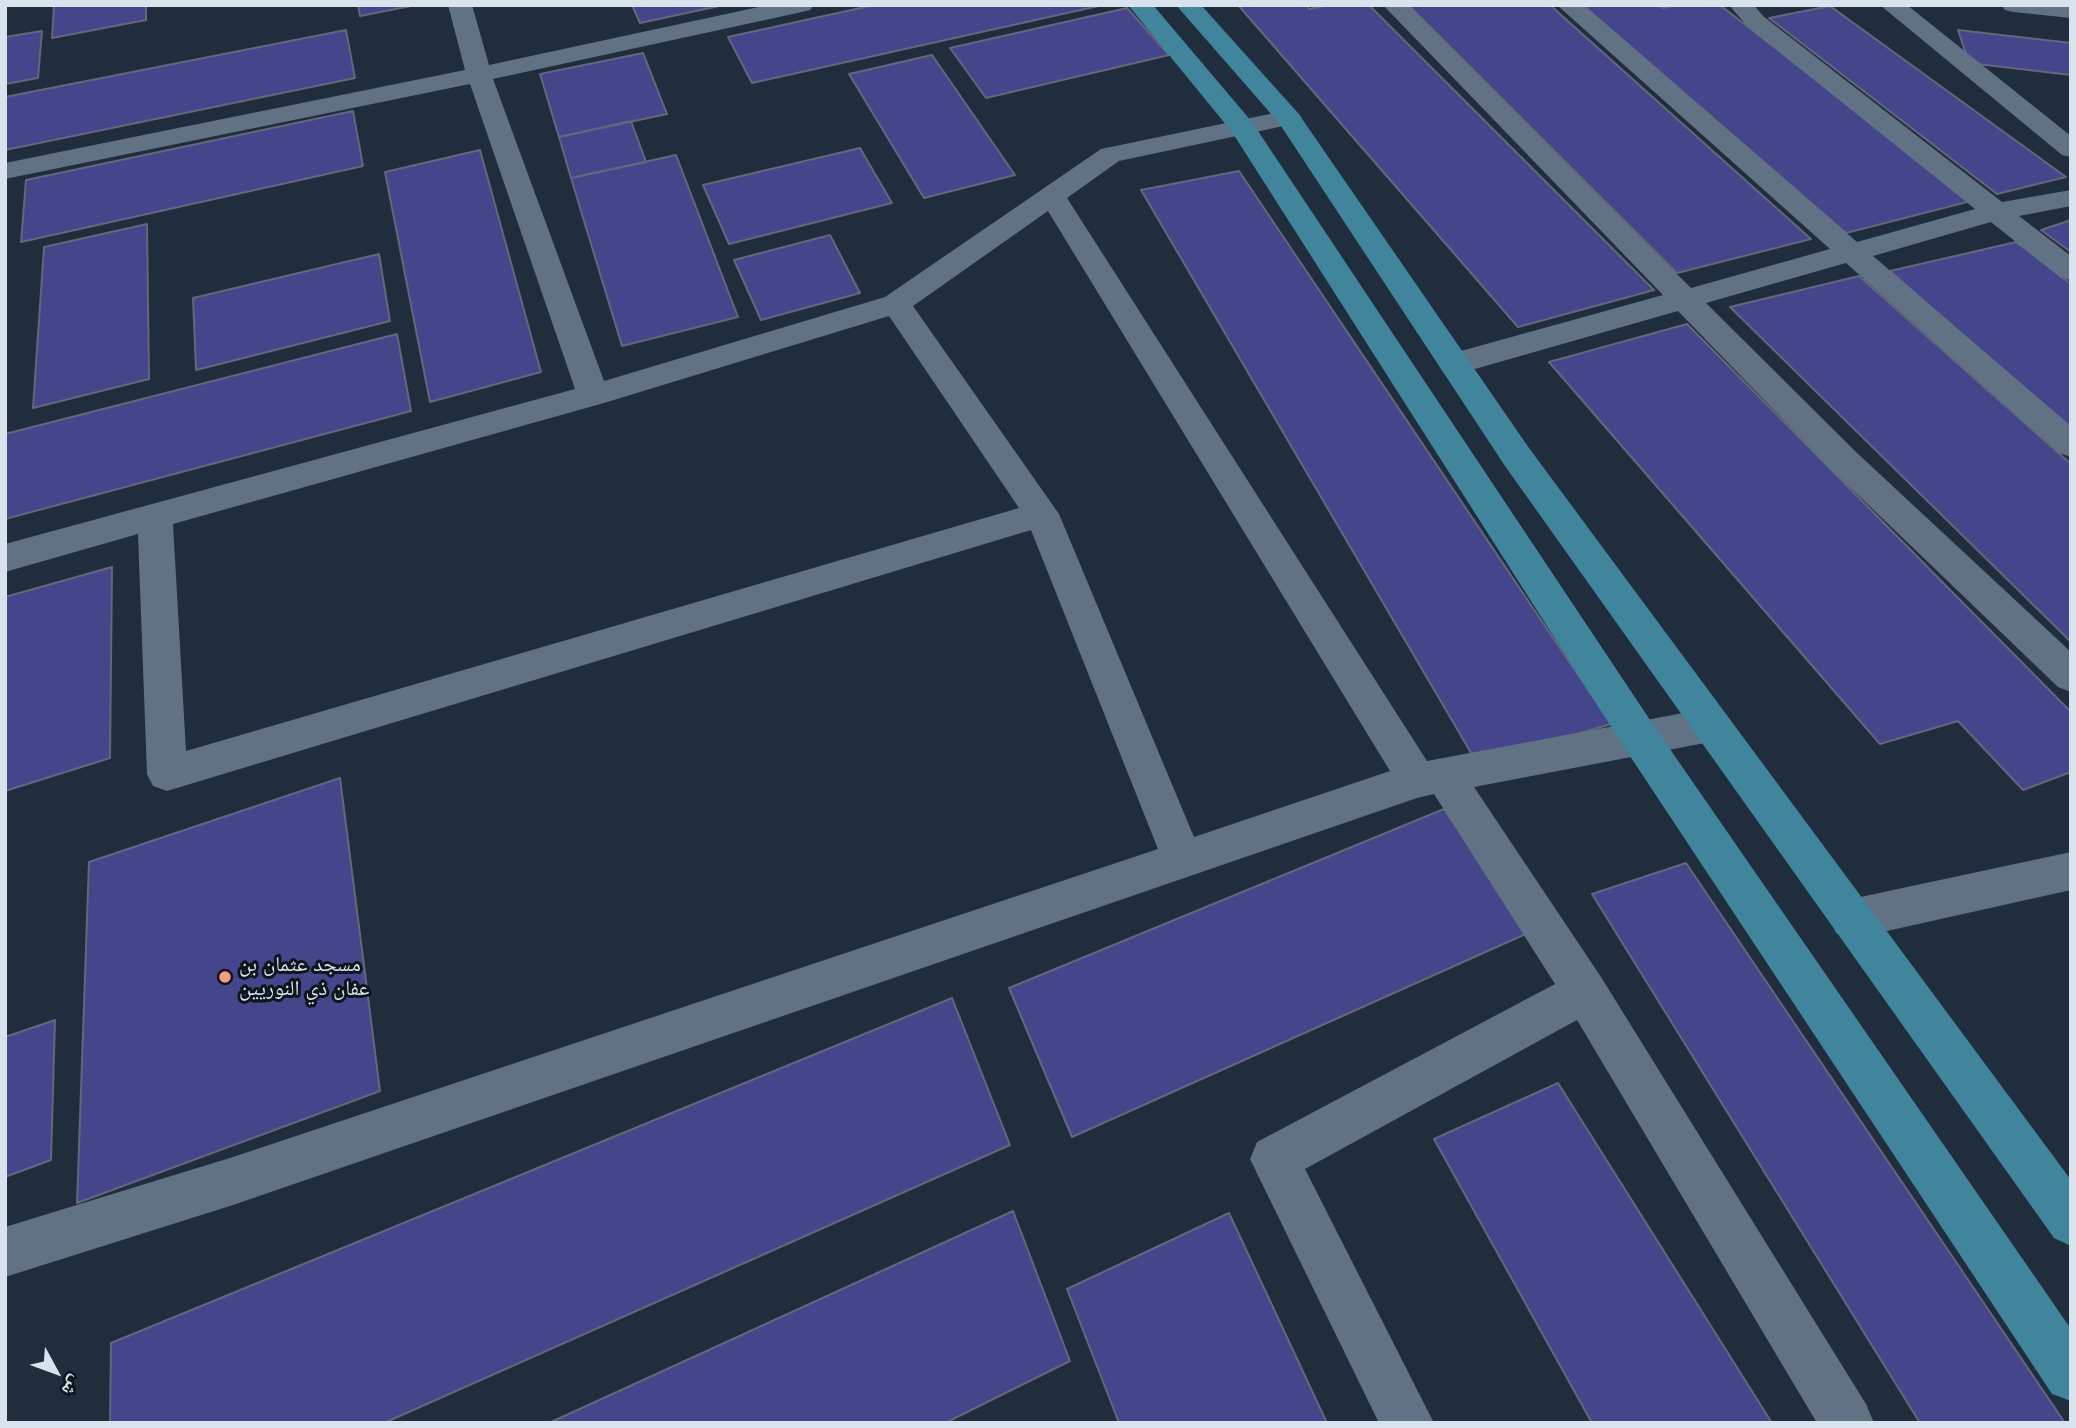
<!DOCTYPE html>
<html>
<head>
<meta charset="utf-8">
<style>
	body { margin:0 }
	#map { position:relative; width:2076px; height:1428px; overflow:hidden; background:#1f2d3d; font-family:Inter,"Noto Naskh Arabic",sans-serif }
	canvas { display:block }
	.frame { position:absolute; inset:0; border:7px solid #d9e3ed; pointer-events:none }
	.north { position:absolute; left:21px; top:1337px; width:70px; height:70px; -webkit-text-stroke:5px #0e151c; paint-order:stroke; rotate:131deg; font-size:19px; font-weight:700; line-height:28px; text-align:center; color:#d9e3ed }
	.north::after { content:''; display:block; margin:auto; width:24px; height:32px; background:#d9e3ed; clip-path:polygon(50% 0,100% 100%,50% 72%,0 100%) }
</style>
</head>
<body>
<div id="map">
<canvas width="2076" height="1428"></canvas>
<div class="frame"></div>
<div class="north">ش</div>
</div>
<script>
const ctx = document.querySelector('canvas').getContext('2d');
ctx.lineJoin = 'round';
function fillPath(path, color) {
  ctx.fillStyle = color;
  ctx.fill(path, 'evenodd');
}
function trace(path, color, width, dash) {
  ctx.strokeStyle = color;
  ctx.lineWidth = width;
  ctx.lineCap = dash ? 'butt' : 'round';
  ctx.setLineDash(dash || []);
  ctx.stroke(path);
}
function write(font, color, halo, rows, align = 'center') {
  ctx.font = font + ' Inter,"Noto Naskh Arabic",sans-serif';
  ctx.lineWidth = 6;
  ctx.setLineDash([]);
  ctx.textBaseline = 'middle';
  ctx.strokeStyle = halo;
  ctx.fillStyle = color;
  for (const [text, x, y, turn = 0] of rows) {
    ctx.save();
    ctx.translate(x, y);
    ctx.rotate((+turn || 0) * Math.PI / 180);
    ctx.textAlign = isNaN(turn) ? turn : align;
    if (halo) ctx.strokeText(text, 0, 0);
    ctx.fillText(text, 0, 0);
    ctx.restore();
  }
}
const building = new Path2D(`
	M54,5H146V20L52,38Z
	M358,5H416L360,16Z
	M632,5H724L640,23Z
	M874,5H1103L752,83L728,37Z
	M1238,5H1306L1309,9L1329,5H1369L1654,290L1518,327Z
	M1408,5H1550L1811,239L1677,273Z
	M1583,5H1659L1663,8L1677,5H1720L1971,201L1846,233Z
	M1830,6L2066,177L1997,194L1769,18Z
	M1127,8L1169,55L986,98L950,48Z
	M346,30L355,78L5,150V97Z
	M1958,30L2071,43V75L1969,63Z
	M42,31L38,78L5,84V37Z
	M643,53L667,114L559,137L540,74Z
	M932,55L1015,175L924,198L849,74Z
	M353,111L363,166L21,242L26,180Z
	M631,121L646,162L571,178L559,137Z
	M860,148L892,203L729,244L703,185Z
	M480,150L541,372L430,402L385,172Z
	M676,155L738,317L622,346L571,178Z
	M1239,171L1611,724L1477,763L1141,190Z
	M2071,220V252L2041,230Z
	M147,224L149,379L33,408L44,247Z
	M830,235L860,293L761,320L734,260Z
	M2016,242L2071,284V430L1890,271Z
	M379,254L390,321L196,370L193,298Z
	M1859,276L2071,464V642L1730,307Z
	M1687,324L2071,712V772L2023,790L1958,721L1880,744L1549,362Z
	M397,334L411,411L5,519V434Z
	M112,567L110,758L5,791V597Z
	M340,778L380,1091L77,1203L89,862Z
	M1444,809L1528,933L1072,1137L1009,988Z
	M1686,863L2065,1423H1920L1592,894Z
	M952,998L1010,1145L384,1423H110L111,1343Z
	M55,1020L51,1160L5,1177V1037Z
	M1558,1083L1772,1423H1592L1434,1139Z
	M1013,1211L1070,1361L945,1423H549Z
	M1229,1213L1327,1423H1119L1067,1289Z`);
const minor = new Path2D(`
	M448,5H472L489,65L768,5H814L810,10L802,12L493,79L604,381L885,297L1101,149L1289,110L1298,113L1302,118L1298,123L1119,161L1067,198L1427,761L1710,708L1724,713L1729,725L1724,737L1710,742L1474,787L1601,977L1866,1404L1874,1423H1817L1577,1020L1305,1169L1434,1423H1379L1250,1159L1257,1142L1555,984L1434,794L1417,798L233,1205L5,1277V1227L233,1157L1158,849L1031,530L167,791L153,786L147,774L138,534L5,572V544L575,389L470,84L5,179V163L465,70ZM1048,211L1390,771L1194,837L1059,514L913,306ZM889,316L1019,508L186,751L173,524L604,403Z
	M1383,5H1409L1691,288L1830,249L1557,5H1583L1857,242L1975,209L1747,26L1729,5H1754L1763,16L2002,202L2071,190V206L2019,216L2071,256V280L2061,278L1991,222L1873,256L2071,426V457L2059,453L1846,263L1706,303L1855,451L2071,652V692L2058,687L1831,469L1678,311L1454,375L1443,372L1438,364L1443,356L1663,295Z
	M1880,5H1907L2071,136V157L2062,155Z
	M2001,5H2071V18L2013,12L2005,10Z
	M2071,852V890L1851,939L1836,933L1830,919L1836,905L1851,899Z`);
const major = new Path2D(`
	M1128,5H1153L1252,122L1654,726L2071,1329V1401L2052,1394L1626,750L1232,132Z
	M1176,5H1201L1298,113L1529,448L2071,1180V1246L2054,1238L1505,466L1279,123Z`);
const markers = [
	[225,977,7,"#f2a07f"]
];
const poiNames = [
	["مسجد عثمان بن",239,965],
	["عفان ذي النوريين",239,989]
];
fillPath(building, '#45458b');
trace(building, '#64667c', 2);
fillPath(minor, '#617284');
fillPath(major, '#41859d');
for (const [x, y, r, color] of markers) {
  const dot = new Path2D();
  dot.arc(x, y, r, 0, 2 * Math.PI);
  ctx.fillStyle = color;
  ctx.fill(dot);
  trace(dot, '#0e151c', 2.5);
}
write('21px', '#d9e3ed', '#0e151c', poiNames, 'left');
</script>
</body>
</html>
